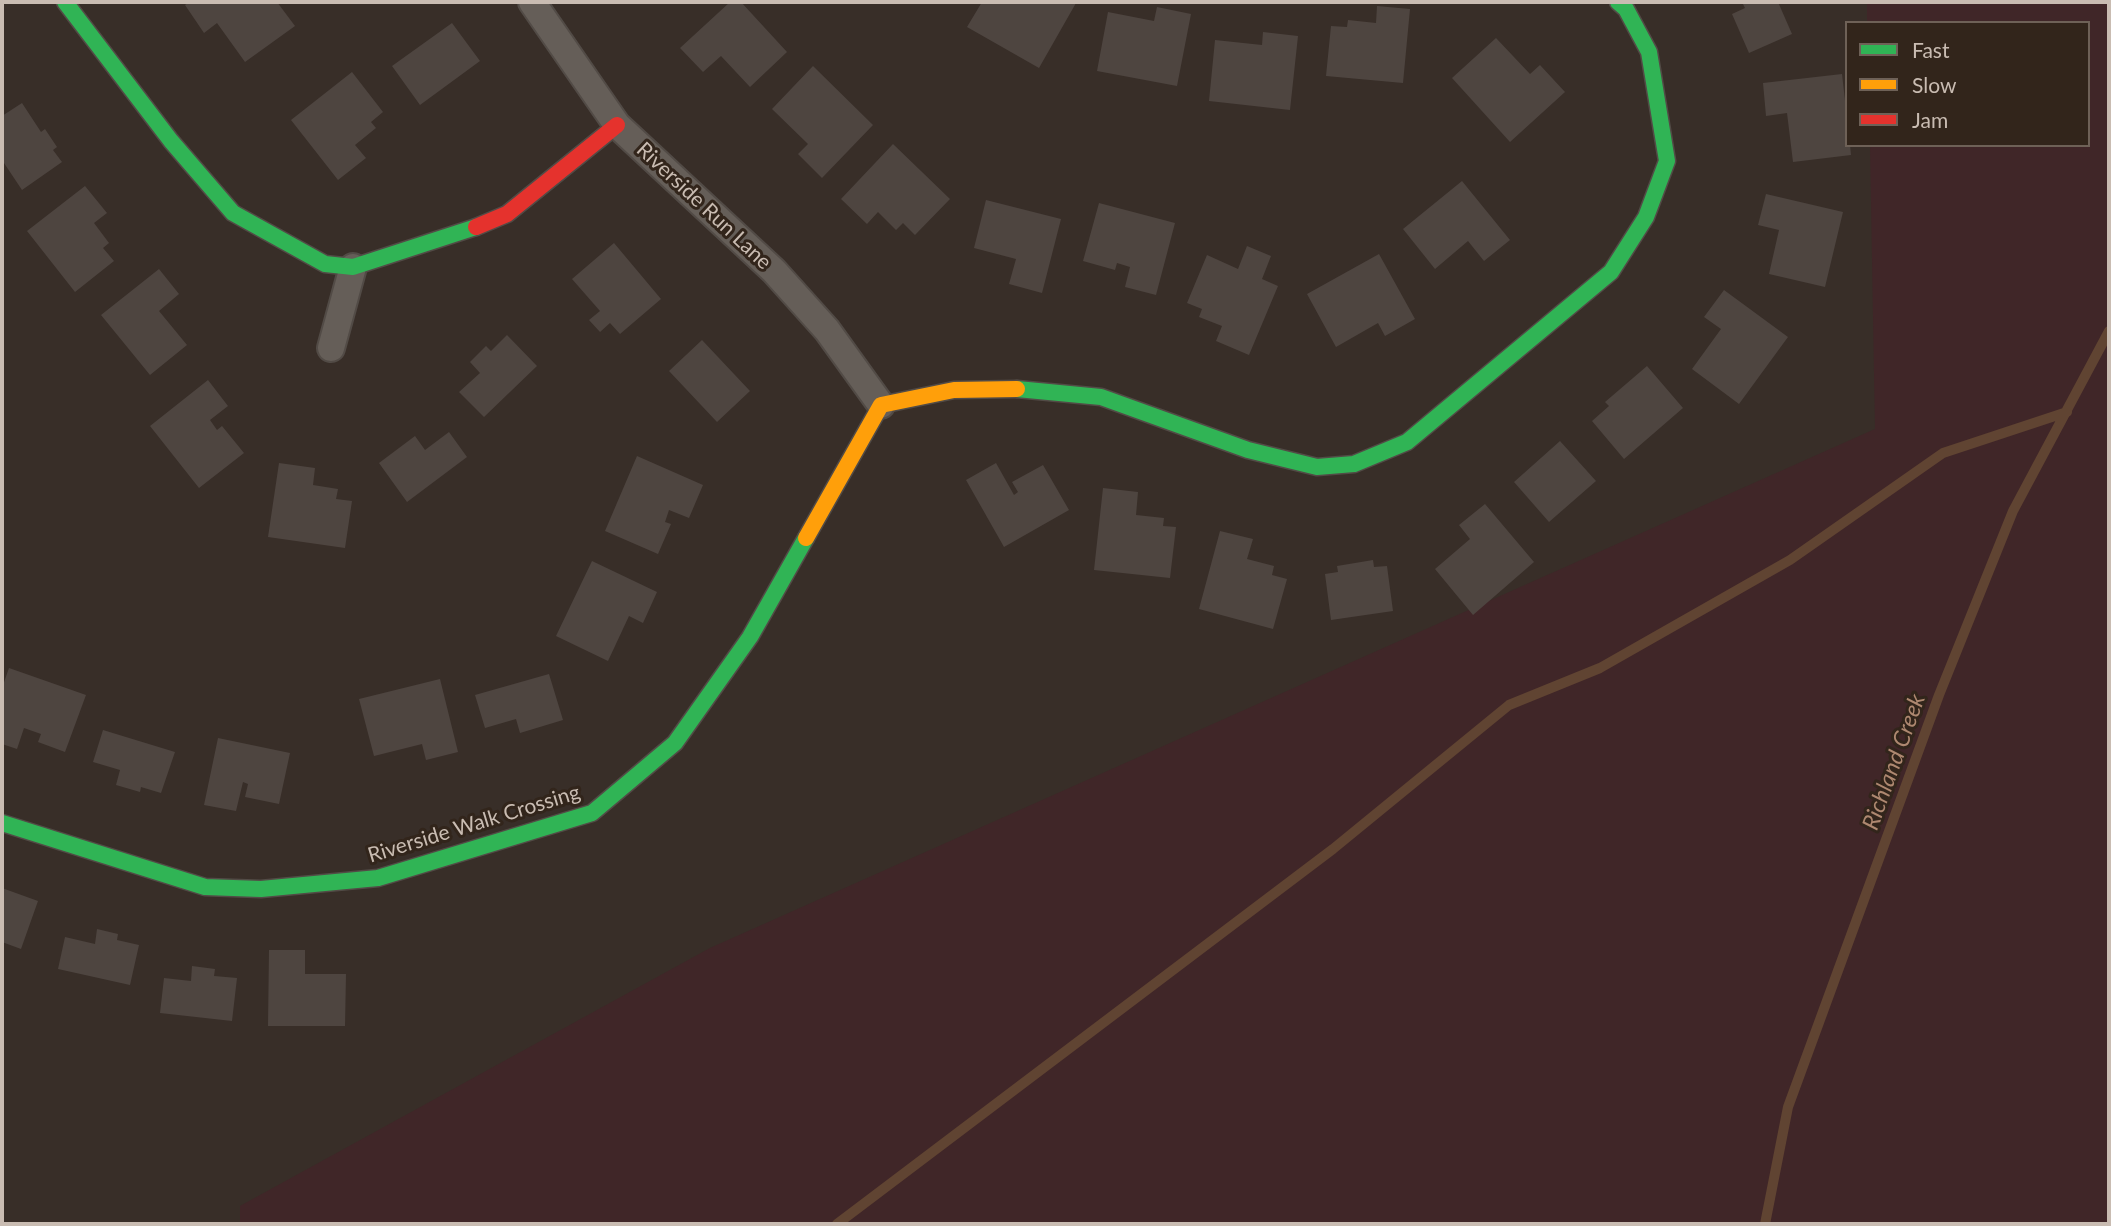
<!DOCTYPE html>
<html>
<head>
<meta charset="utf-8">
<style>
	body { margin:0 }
	#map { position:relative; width:2111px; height:1226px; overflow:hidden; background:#382e28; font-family:Lato,sans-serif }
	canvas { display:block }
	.frame { position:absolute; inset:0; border:4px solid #c9bcb2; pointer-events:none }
	.legend { position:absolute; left:1845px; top:21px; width:245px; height:126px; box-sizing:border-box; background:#32251b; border:2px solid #6e6157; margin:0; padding:9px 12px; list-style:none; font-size:21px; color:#c9bcb2 }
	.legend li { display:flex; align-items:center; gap:14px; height:35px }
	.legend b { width:35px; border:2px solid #6e6157 }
</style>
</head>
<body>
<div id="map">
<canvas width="2111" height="1226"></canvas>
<div class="frame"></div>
<ul class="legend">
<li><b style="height:9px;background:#30b455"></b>Fast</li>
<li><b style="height:9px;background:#ff9f0a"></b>Slow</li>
<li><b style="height:9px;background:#e5322d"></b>Jam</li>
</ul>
</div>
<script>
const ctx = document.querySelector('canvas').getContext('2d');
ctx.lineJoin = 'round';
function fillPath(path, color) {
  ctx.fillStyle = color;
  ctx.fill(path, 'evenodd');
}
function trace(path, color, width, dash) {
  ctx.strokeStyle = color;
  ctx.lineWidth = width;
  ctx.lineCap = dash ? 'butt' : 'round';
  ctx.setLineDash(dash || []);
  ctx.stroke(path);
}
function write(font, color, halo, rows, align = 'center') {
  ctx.font = font + ' Lato,sans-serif';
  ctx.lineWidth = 6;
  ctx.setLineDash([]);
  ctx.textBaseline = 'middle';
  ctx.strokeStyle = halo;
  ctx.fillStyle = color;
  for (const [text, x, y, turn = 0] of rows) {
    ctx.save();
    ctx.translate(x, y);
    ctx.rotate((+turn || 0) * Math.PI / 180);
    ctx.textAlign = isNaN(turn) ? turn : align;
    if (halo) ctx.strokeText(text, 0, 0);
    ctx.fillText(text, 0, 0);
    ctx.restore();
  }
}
const green = new Path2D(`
	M1867,2H2109V1224H240V1206L710,948L1875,429L1870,145H2088V23H1867Z`);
const stream = new Path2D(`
	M837,1224L1333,849L1509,705L1600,668L1790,560L1943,453L2067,412
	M1765,1224L1788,1107L1939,695L2013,511L2109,331`);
const building = new Path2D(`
	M189,2H277L295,26L245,62L217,23L204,33L185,5Z
	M730,2H741L787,52L750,87L721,56L703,72L680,48Z
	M982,2H1074L1076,3L1039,68L967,27Z
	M1742,2H1778L1792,34L1749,53L1732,14L1745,8Z
	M1377,6L1410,9L1403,83L1326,76L1331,26L1347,27L1348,20L1376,23Z
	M1157,7L1191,14L1177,86L1097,71L1108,12L1154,21Z
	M452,23L480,61L420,105L392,66Z
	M1263,32L1298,36L1290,110L1209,101L1215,40L1262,45Z
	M1496,38L1530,74L1540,65L1565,92L1510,142L1452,78Z
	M813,66L873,125L822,178L798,154L808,144L772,109Z
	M352,72L383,112L371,122L376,128L355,145L366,158L338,180L291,120Z
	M1842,74L1847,118V145H1850L1851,155L1793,162L1787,113L1766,116L1763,83Z
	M22,103L41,132L45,129L57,147L53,150L62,162L22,190L2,160V116Z
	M893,144L950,199L915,235L903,223L896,230L878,212L867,224L841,199Z
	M1462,181L1510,240L1484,261L1468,241L1435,269L1403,229Z
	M85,186L107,213L94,223L109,243L103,248L114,261L75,292L27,231Z
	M1766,194L1843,212L1825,287L1769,274L1779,230L1758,225Z
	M986,200L1061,219L1042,293L1009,284L1016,259L974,248Z
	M1099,203L1175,223L1156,295L1125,287L1130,267L1117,263L1115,270L1083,261Z
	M614,243L661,299L620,334L610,323L600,332L589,320L600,311L572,279Z
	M1247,246L1271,256L1262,279L1278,286L1249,355L1216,341L1222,326L1199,317L1202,309L1187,303L1207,255L1238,269Z
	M1379,254L1415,319L1385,336L1378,323L1336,347L1307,294Z
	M159,269L179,294L159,311L187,345L150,375L101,315Z
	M1724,290L1788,337L1739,404L1692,369L1721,329L1704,317Z
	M507,335L537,366L484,417L459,392L480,373L470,362L486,346L491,351Z
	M702,340L750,391L717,422L669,371Z
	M1647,366L1683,408L1624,459L1592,421L1609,406L1605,402Z
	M208,380L228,406L210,420L217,430L222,426L244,453L199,488L150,426Z
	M449,432L467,457L407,502L379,463L415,436L425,450Z
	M1560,441L1596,481L1549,522L1514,482Z
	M637,456L703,485L689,518L669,510L665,522L671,524L658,554L605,531Z
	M279,463L315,468L313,485L338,489L336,499L352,501L345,548L268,537Z
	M996,463L1014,495L1018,492L1012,482L1043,465L1069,510L1004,547L966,480Z
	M1103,488L1138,492L1136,515L1164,518L1163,526L1176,527L1170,578L1094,570Z
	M1485,504L1534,562L1473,615L1435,569L1470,539L1459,525Z
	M1220,531L1253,539L1247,559L1274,566L1272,575L1287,579L1273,629L1199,609Z
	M1373,560L1374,567L1387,566L1393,611L1331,620L1325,574L1338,572L1337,566Z
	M592,561L657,592L643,623L629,616L608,661L556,636Z
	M9,668L86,695L65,752L38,742L41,734L24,728L17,749L2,744V688Z
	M549,674L563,720L520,733L516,719L485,728L475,695Z
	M440,679L458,752L426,760L422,744L374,756L359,699Z
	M103,730L175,752L161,793L141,787L140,792L116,785L120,770L93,762Z
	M218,738L290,753L279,804L245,797L248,784L243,782L236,811L204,805Z
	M2,888L38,901L21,949L2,942Z
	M97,929L118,934L117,940L139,945L130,985L58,969L65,937L95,944Z
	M269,950H305V974H346L345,1026H268Z
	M192,966L215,969L214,976L237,978L232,1021L160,1013L164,978L191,981Z`);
const street = new Path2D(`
	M532,2L617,125L774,271L827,330L881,405
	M331,348L353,267`);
const fast = new Path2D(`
	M65,2L171,141L233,213L325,264L353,267L476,227
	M1017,389L1101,397L1248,450L1317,467L1354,464L1407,442L1611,272L1646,217L1667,161L1649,52L1626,9L1618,2
	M2,823L205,887L261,889L378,878L592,813L675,743L750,637L806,538`);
const slow = new Path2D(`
	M806,538L881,405L954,390L1017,389`);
const jam = new Path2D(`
	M476,227L507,214L617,125`);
const streetNames = [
	["Riverside Run Lane",704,206,43],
	["Riverside Walk Crossing",474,824,-17]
];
const waterNames = [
	["Richland Creek",1894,762,-70]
];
fillPath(green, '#402628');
trace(stream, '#604432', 10);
fillPath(building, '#4e4540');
trace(street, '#524b46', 30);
trace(fast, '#524b46', 19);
trace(slow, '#524b46', 19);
trace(jam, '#524b46', 19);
trace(street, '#655e58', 26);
trace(fast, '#30b455', 16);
trace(slow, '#ff9f0a', 16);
trace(jam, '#e5322d', 16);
write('21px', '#c9bcb2', '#32251b', streetNames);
write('italic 23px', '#ae8870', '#32251b', waterNames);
</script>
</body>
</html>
